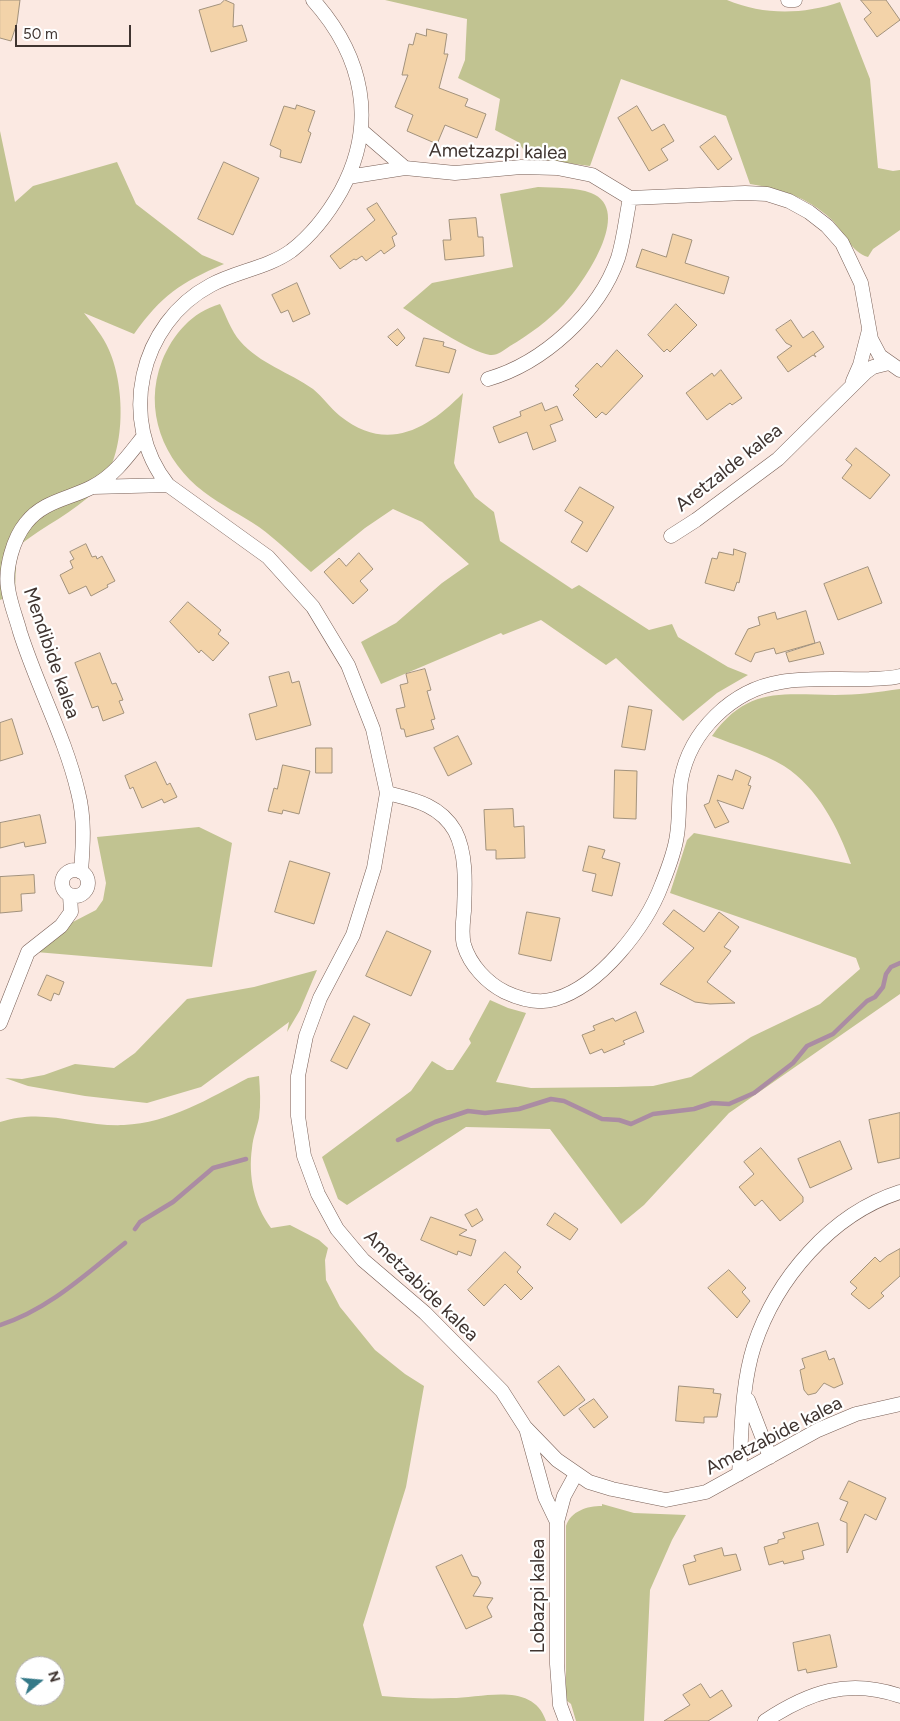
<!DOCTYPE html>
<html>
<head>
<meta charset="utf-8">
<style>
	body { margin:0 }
	#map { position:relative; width:900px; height:1721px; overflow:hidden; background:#fbe9e2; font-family:Figtree,sans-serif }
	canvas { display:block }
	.north { position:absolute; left:15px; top:1656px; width:50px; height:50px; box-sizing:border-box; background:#fff; border:1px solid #b2aeac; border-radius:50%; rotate:73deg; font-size:14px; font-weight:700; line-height:20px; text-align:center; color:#3f3430 }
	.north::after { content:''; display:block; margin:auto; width:18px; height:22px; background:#347988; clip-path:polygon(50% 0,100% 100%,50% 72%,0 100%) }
	.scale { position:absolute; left:15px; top:25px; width:116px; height:22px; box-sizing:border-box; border:2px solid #3f3430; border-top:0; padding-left:6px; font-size:15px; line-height:18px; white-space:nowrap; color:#3f3430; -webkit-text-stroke:4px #fff; paint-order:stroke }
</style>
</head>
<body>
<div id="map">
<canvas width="900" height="1721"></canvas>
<div class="north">N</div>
<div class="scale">50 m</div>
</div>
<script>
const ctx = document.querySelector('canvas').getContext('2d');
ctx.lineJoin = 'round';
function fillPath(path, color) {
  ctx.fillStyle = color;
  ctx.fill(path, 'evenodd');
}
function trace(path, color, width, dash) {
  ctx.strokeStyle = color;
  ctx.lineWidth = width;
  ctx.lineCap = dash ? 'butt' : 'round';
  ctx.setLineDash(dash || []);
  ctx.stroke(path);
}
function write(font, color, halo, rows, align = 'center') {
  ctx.font = font + ' Figtree,sans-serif';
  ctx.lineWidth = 4.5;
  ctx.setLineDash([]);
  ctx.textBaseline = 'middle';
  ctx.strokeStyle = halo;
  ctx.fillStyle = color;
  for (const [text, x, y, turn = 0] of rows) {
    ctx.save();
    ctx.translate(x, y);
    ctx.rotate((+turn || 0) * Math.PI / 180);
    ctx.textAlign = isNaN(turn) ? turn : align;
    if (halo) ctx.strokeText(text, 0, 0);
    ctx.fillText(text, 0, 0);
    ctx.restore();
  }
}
const green = new Path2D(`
	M385,0H727C763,15 802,15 840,2L870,79L878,168L893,171L900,170V230L873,249L868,257C851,252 843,231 831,219C807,197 781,189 750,184L726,116L621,79L590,166L543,160L526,153L518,142L495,130L500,99L458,78L465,60L467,19Z
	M0,131L15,202L33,186L117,162L136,204L202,255L224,264C180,283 162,295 134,334L84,313C93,324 103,336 109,350C126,388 127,460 95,491C74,512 44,526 21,544L16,563L15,593L0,600Z
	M538,187C555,188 576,187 591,193C635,210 582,285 564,304C549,320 529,335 510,346C504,350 497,356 490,355C470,352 421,319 403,308L432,283L513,267L500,194Z
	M220,304C226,315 231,331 240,341C260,364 289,372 313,389C323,397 330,408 340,416C386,453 427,430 463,393L454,463L456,468L475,497L494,512L500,541L572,589L579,585L649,630L672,624L678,637L728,667L748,675L717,693L683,721L616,658L606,665L541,620L503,635L501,633L381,684L361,642L396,623L442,583L469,564L422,522L393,509L365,528L311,572C294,557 277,540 259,527C241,515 221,505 204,492C163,461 143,410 162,361C173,334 192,312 220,304Z
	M900,689V994L729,1113L644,1205L621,1224L550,1129L466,1127L347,1205L338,1199L322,1157L411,1091L432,1061L447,1070H453L471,1043L469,1039L490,1000L508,1008L526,1013L496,1082L531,1088L617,1087L653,1086L691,1077L751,1037L820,1004L860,969L856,958L670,893L687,840L694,833L851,864C838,827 818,788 784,766C762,753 735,745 712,736C748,686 782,695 835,695C857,695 879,692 900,689Z
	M199,827L232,843L212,967L36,952L69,924L96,910L103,900L106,883L97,837Z
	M317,970L300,1010L287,1032L289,1022L201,1087L147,1103L85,1096L28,1086L5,1078L22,1079L44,1075L75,1064L114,1068L135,1053L187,999L254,987Z
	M259,1076C260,1090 261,1104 259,1118C257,1128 253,1137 252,1148C248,1176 254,1205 271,1228L290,1225L319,1240L328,1248L325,1260L326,1280L340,1307L375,1350L405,1374L424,1386L406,1487L363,1625L382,1696C404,1698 428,1699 451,1698C482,1698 533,1681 546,1721H0V1122C45,1107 81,1127 124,1125C169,1123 210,1098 248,1078ZM25,1666H55V1696H25Z
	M602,1504L634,1513L686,1515L672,1540L650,1590L644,1721H576L571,1704L566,1700V1526C571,1511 587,1506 602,1506Z`);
const stream = new Path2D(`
	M398,1140L435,1122L468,1111L485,1113L519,1109L551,1099L564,1101L602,1119L619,1120L631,1124L653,1114L694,1109L712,1103L729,1104L754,1093L793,1063L807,1046L833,1034L867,1001L875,997L883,987L886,974L891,967L900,963
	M135,1229L140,1222L173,1202L213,1168L246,1159
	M0,1325C48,1310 86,1274 125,1243`);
const building = new Path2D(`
	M0,0H20L17,23L11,41L0,38Z
	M225,0L234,4L233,27L242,25L247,41L211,52L199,10L220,4Z
	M861,0H886L900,20L877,37L864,19L871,13Z
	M427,29L447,34L444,54H448L439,88L468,99L465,106L486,114L477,138L445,125L437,144L407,131L413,115L395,107L408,75H402L409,44L413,45L416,33L426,36Z
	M297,105L315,111L308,131L311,133L301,163L280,157L281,150L270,145L284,106L295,109Z
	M637,106L652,131L664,124L674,141L661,149L668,160L649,171L618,118Z
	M715,136L732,159L718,170L700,147Z
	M224,162L259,178L233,235L198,219Z
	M377,203L397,234L392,237L395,246L384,254L381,250L366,261L362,256L356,260L354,259L340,269L330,256L375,220L367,209Z
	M476,218L478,237H483L484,256L445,260L443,240H451L449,220Z
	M673,234L692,240L685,263L729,277L724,294L636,267L642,249L666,257Z
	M297,283L310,314L293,322L288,310L281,313L272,295Z
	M676,304L697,325L670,352L667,349L664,352L648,335Z
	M791,320L803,338L813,331L824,347L814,354L816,357L813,355L788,372L777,357L792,346L786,343L776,330Z
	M398,329L405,338L397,346L388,337Z
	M424,338L444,342L443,346L456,350L449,373L416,366Z
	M617,350L643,376L606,415L602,412L596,418L573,395L579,389L575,386L597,363L601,367Z
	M721,370L742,398L732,405L730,403L707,420L686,393L712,373L714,376Z
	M542,403L545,411L557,406L563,420L550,425L556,441L533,450L527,432L499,443L493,427L521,416L520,412Z
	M856,448L890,475L870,499L842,478L852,465L846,460Z
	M580,487L614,507L587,552L571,542L583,522L565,511Z
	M86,544L92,557L96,556L97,559L102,556L115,581L107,585L108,587L91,596L86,586L69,594L60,575L73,568L70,561L74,559L70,552Z
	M734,549L746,553L739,583L737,582L734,591L705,583L712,558L717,559L719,552L733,555Z
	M359,553L373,569L360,581L368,590L353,604L324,572L339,558L346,566Z
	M868,567L882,603L838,620L824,584Z
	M188,602L221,630L218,634L229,643L213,661L201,650L199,653L170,622Z
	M806,611L815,643L776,654L774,648L755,653L751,662L735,654L748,629L760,625L758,617L775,612L777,619Z
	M820,642L824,654L789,662L786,653Z
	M100,653L112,684L116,683L123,700L119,701L124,713L103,721L98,706L92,708L75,663Z
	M425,669L431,690L427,691L435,719L431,720L434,729L406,737L404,729H401L396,709L405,707L400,685L408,683L406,674Z
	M289,672L292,683L299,681L311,725L256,740L249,714L277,706L269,677Z
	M629,706L652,710L645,750L622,747Z
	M12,719L23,754L0,761V723Z
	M458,736L472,764L448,776L434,748Z
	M316,748H332V773H316Z
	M156,762L167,785L170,783L177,797L164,803L162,799L142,808L133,787L130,789L125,776Z
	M283,765L310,771L299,814L283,810L282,814L268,811L274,788L277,789Z
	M615,770L637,771L636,819L614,818Z
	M736,770L751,777L748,785L751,786L743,809L717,800L729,822L715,828L704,805L709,803L718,775L732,780Z
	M513,809L514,827L524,826L525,858L496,859V850H486L484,810Z
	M40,815L46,843L25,847L24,842L0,848V823Z
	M589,846L605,850L602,858L620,863L612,896L592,891L596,874L583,871Z
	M290,861L330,873L314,924L275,912Z
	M34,875L35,893L21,894L22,911L0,913V877Z
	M674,910L704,932L719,912L739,927L724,947L731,951L707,982L735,1003L710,1004L695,1002L660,984L694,948L663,924Z
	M527,912L560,918L551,961L519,954Z
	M387,931L431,951L411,996L366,976Z
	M47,975L64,982L59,995L54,993L51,1001L38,995Z
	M636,1012L644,1032L623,1041L625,1044L604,1053L602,1049L590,1054L582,1035L595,1030L593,1026L613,1018L615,1021Z
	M354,1016L370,1024L347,1069L331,1061Z
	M900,1113V1158L878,1163L869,1120Z
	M840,1141L852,1169L810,1188L798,1159Z
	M761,1148L803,1197V1202L780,1221L762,1200L755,1206L739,1187L754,1174L744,1162Z
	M477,1209L483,1220L472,1227L465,1215Z
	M555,1213L578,1229L570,1240L547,1225Z
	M431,1217L467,1230L459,1235L476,1240L471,1256L458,1251L457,1255L421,1240Z
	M900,1249V1276L881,1293L884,1296L869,1309L851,1294L857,1288L850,1282L875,1257L880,1262L887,1256Z
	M505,1252L521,1267L517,1272L533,1288L521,1300L505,1284L484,1306L468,1290Z
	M729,1270L746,1288L742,1292L750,1301L737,1318L708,1288Z
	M826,1351L829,1360L834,1358L843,1384L834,1388L824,1383L816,1393L808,1395L804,1390L800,1370L805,1368L802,1359Z
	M559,1366L585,1400L564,1416L538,1382Z
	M679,1386L714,1389L713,1393L721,1394L717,1417H704V1423L676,1421Z
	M594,1399L608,1417L594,1428L579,1409Z
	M849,1481L886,1498L876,1520L865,1514L847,1553V1523L840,1520L848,1502L840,1499Z
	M818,1523L824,1545L802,1551L804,1559L784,1564L783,1561L769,1565L764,1547L778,1543V1540L785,1538L783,1533Z
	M722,1548L724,1556L736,1554L741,1570L689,1585L683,1565L696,1561L694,1556Z
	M462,1555L472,1576L478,1577L481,1583L473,1596L493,1598L487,1607L492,1617L466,1629L436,1567Z
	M830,1635L837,1667L807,1673L806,1669L798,1671L793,1643Z
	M701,1684L710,1698L722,1690L732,1706L708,1721H664L690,1705L683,1695Z`);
const street = new Path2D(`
	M313,0C363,56 378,123 341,191C328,214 313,234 291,251C267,268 237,271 211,285C139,323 117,421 168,485L268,557L313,607L348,665L373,729L387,793L374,868L353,935L320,998L306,1036L298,1076V1116L304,1156L318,1194L337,1229L363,1260L425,1313L502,1391L525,1427L557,1460L589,1482L612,1489L666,1500L706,1492L818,1430L856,1414L900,1404
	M788,0H795
	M362,131L405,168
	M348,177L405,168L455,173L521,167L557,168L592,175L630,198L745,193L767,194L789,201L809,212L827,226L842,243L861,283L871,339L880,356L900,370
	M488,379C543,363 599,313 618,258C624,239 626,217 630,198
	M853,381L860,365L869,330
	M93,487L168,485
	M671,536L696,520L778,459L866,372L873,367L889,363
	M387,793C415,800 440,805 455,831C467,854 465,886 464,911C463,922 461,934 464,945C470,965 487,983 505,992C520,999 539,1004 555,999C600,986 646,927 662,884C668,869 675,851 677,835C680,817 678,798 681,780C690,731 732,690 781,682C809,677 842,680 870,679C880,678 891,679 900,676
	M62 883a13 13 0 1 1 26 0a13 13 0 1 1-26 0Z
	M81,872C83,845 85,819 78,792C65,737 37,686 20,632C16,617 10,603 8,588C5,568 13,539 26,523C43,501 69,499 92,487C114,476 128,456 143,437
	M0,1023L28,952L61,926L71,912L70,895
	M748,1400L770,1457
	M526,1428L545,1497L557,1522
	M739,1474C742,1432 741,1387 754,1346C776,1279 831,1214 900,1192
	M566,1721L560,1705L557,1664V1522L564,1496L576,1474
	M765,1721C809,1692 848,1678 900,1696`);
const streetNames = [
	["Ametzazpi kalea",498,152,1],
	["Aretzalde kalea",729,468,-38],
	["Mendibide kalea",51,653,71],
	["Ametzabide kalea",421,1286,44],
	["Ametzabide kalea",774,1436,-27],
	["Lobazpi kalea",538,1596,-90]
];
fillPath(green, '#c1c391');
trace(stream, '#ab8ca3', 4.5);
fillPath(building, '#f3d3a9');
trace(building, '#a2927c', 1);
trace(street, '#785f56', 15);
trace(street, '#fff', 14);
write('19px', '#3f3430', '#fff', streetNames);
</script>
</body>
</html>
